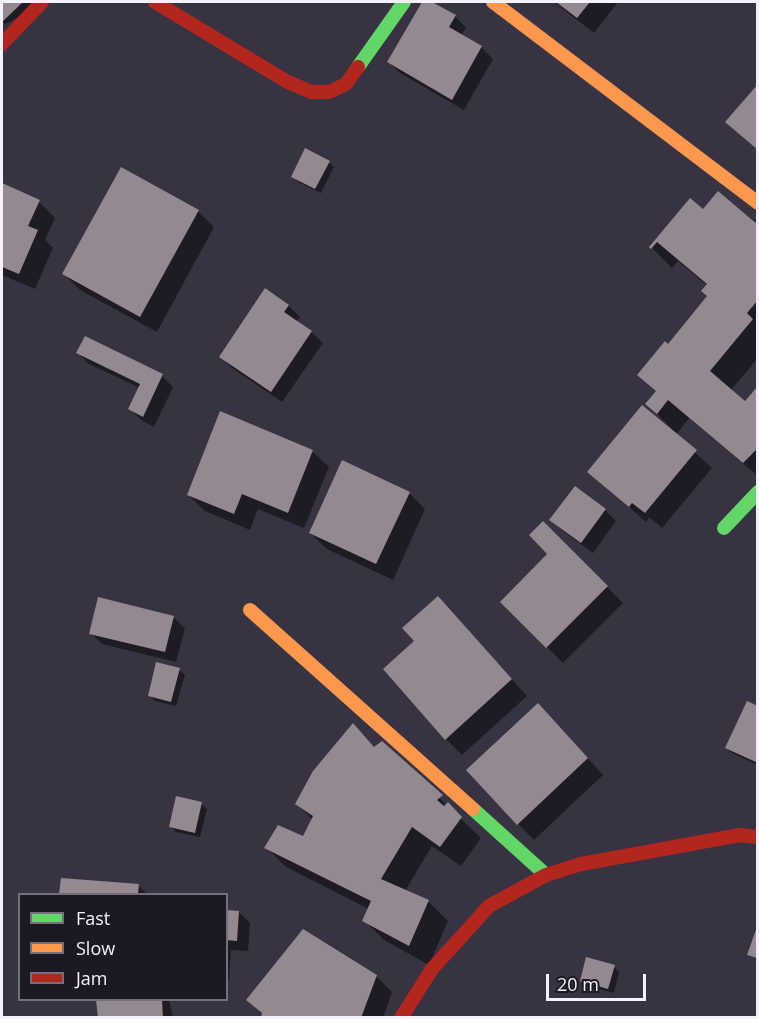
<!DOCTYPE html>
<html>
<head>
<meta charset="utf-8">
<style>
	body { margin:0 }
	#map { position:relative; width:759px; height:1019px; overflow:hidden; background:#383342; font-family:"Open Sans",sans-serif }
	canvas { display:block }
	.frame { position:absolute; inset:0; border:3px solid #f6f2fd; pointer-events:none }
	.legend { position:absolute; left:18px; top:893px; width:210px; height:108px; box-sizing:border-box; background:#1c1824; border:2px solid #736f7b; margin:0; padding:8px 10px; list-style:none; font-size:18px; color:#f6f2fd }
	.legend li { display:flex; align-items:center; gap:12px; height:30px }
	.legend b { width:30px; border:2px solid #736f7b }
	.scale { position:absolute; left:546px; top:974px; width:100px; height:27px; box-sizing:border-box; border:3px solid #f6f2fd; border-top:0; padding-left:8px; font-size:18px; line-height:21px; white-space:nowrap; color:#f6f2fd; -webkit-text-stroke:4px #1c1824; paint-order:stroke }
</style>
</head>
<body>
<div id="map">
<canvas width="759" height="1019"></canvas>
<div class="frame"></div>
<ul class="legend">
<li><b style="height:8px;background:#63d668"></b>Fast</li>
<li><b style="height:8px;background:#ff974d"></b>Slow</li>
<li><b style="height:8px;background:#b3261e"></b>Jam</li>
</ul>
<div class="scale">20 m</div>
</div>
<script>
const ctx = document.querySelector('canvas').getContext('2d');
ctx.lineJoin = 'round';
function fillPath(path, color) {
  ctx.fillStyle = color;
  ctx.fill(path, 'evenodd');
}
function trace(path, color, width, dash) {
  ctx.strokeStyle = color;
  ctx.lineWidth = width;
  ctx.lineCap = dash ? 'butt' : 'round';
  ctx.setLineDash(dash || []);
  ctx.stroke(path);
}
const shadow = new Path2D(`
	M2,2H52L5,24L2,20Z
	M424,2H429L455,16L466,28L461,36L481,47L493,59L464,110L400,73L389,62Z
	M554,2H618L594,33Z
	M329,162L334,167L321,193L298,182L293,176Z
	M2,185L39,202L55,218L45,240L53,248L35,289L2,275Z
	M690,200L703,211L758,227V358L731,390L746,403L758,388V476L689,418L676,435L712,468L662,528L649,517L646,522L589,471L672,429L647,404L657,392L639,375L668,346L709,297L708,286L678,261L672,268L651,247Z
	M198,211L214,227L157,332L80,290L64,274Z
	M266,291L289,306L300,317L296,322L311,332L323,343L282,402L232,368L221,357Z
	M78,353L162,376L173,387L154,427L141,420L130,409L140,388L89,364Z
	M312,451L329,467L304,528L258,509L250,530L205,511L188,495Z
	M575,488L605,510L616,521L593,553L563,531L551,520Z
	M409,493L425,509L393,580L327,549L310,533Z
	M543,523L623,603L563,663L502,602L549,554Z
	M438,598L527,696L462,755L446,739L416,641Z
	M173,617L185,628L176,662L102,644L91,633Z
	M179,670L185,675L176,706L155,701L149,695Z
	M758,707V765L732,753L726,748Z
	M554,721L603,775L534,840L518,824Z
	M354,726L375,748L382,743L481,838L461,866L432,846L405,891L428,901L448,921L429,965L384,940L364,920L369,909L286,867L266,847L304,838L313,820L297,804Z
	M201,804L207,809L200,837L176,832L170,826Z
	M62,880L138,885L147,894H61Z
	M226,911L239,912L250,923L248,951L231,950L229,981H226Z
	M614,967L619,972L614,993L587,986L581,980Z
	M376,976L392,992L383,1018H263V1015L248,1000Z
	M98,1000H169L173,1018H100Z`);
const building = new Path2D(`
	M2,2H23L2,22Z
	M422,2H432L456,15L449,27L482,46L452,100L387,62Z
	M556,2H590L577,18Z
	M758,84V150L725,122Z
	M305,148L330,161L315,189L291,177Z
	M121,167L199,210L140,317L62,274Z
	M2,183L40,200L28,226L38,230L19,274L2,267Z
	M718,191L758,225V300L747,313L753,319L710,371L745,401L758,386V448L743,463L668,400L657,414L645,404L656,391L637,375L665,341L668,344L707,296L701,291L707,284L657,242L651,249L649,247L690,198L703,209Z
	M265,288L289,305L284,312L312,331L271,392L219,357Z
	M85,336L163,374L143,417L128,409L140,384L76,353Z
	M642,405L697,450L645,513L632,503L629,507L587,472Z
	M220,411L313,450L288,513L242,494L234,514L187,495Z
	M342,460L410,492L376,564L309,533Z
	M575,486L606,509L581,543L549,520Z
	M543,521L608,586L546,648L500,602L547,554L529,535Z
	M438,596L512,679L445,740L383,669L414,641L402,628Z
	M98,597L174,616L165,652L89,634Z
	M156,662L180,668L171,702L148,696Z
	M747,701L758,706V763L725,748Z
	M538,703L588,758L517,825L466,770Z
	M353,723L374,747L382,741L443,795L437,800L444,806L448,802L462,817L440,847L412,827L381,879L429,900L409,946L362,921L371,901L264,848L278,825L303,836L313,816L295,804L313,771Z
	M176,796L202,802L195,833L169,827Z
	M61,878L139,884L138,894H59Z
	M226,910L239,911L237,941L226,940Z
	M757,927H758V958L747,955Z
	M303,929L377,975L361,1018H261L262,1013L246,1000Z
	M586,957L615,965L608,989L580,981Z
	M96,1000H162L163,1018H98Z`);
const fast = new Path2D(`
	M358,67L404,2
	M724,528L758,492
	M473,809L546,875`);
const slow = new Path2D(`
	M493,2L758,203
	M250,610L473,809`);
const jam = new Path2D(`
	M155,2L286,81L311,92H329L346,84L358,67
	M2,44L42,2
	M401,1018L432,969L489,906L546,875L581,864L740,835L758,837`);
fillPath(shadow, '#0007');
fillPath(building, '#948990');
trace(fast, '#63d668', 14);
trace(slow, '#ff974d', 14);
trace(jam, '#b3261e', 14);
</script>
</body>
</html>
